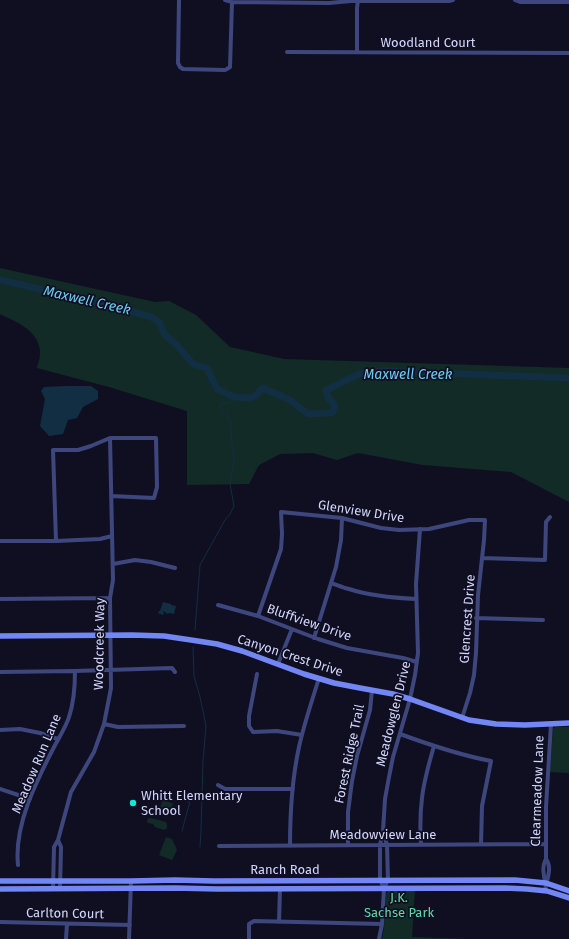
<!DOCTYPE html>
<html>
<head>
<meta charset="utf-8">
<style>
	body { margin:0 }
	canvas { display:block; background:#0f0f21 }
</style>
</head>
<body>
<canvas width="569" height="939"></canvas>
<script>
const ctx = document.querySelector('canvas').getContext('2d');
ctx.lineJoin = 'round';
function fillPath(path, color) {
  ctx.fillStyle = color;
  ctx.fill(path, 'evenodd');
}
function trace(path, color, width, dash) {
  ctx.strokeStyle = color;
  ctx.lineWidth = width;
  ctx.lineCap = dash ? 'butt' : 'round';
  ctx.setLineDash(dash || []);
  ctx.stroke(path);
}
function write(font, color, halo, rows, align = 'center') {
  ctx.font = font + ' "Fira Sans",sans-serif';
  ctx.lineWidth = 3.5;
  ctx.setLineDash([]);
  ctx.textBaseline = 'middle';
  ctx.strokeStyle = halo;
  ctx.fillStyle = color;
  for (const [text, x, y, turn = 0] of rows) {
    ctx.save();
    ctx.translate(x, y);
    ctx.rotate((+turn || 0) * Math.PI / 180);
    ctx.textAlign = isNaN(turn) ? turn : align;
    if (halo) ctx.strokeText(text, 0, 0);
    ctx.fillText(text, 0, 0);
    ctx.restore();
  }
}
const green = new Path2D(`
	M0,268L155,302L169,301L196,315L230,347L284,359L569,368V502L511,472L423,465L358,453L337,460L313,453L280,454L259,465L249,484L187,485V411L109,387L37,368C38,363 41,356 40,350C37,329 16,322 0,314Z
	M555,727H569V773L550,772L553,729Z
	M163,799L173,804L169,814L159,810Z
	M148,818H149C155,819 160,820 166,822L167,825V828L164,830L155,827L153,824L148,823L147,821Z
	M166,837L172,839L177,850L172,860L159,855Z
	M389,890H415L412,937L469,939H382L384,928L386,894Z`);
const water = new Path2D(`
	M67,386H91L98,391V399L83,407L77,418L68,420L63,434L49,436L40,426L45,399L41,391L44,387Z
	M163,602L171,604V605L176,606L174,614L169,613L168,614L163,611V612L164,613L163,615L158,613L159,611H160Z`);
const stream = new Path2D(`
	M195,630L200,565L225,520L230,514L234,506L230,484L234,460L232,444L230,420L222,411L220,407L222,403H230L234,397
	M193,647L194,676L200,697L206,726L203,761L201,830L200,847
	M200,799L202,794
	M182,831L189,805L190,803L188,802`);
const river = new Path2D(`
	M0,280L100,303L151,317L159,322L165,335L176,344L193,364L207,368L217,389L234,397L249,398L255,396L263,388L290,400L308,414L332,413L335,406L327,396L326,390C338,386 352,375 365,373C371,371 378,372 384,371L569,378`);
const street = new Path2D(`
	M179,0L178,63L180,67L183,69L225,70L227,69L230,67L232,2
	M225,0L232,2L329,3L351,1H449L453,0
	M515,0L520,2H569
	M287,52L569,53
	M357,52V8L358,0
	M0,541H56L100,539L112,536
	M56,541L53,450H78L91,446L110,438H156L157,487L154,498L111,496
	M482,558L545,560L546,522L550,517
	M113,564L135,560L151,562L175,568
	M331,583C337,585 343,588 349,589C371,596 394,598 416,599
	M0,599L110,598
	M218,605L258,616L318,639L347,648L403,658L417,662
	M258,616L281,549L282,534L281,512L342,518L381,528L399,530L429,529L469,520H485L484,540L478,595L476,653L474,675L470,693L462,718
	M476,618L543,620
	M314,638L336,567L341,540L342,518
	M278,664L292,629
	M0,672L75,671L172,668L175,672
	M257,674L249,716V726L253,732L277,731L302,735
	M104,724L118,727L184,726
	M0,730L20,729L40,733L58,739
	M400,734C430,745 459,755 491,761L482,806L481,844
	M218,785L225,789H293
	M0,789L30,799
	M383,831L385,799L389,777L393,757L410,699L415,675L418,653L416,584L420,529
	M58,840L61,847L60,888
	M348,845V812L352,781L357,756L370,710L372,690
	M421,845C420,829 420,814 422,798C424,780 429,763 434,746
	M219,846L546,844
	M290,846C290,813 292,779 299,747C304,724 312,701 319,678
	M18,865C14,826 35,784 53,749C58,739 66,727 69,717C74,702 75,687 75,671
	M546,883C543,876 542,865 546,859
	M53,888L54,847L58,840L71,792L94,752L104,724L111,688L110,598L113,580L110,438
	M545,891C546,881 553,868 546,859V807L551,724
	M0,922L130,925
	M279,922L280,889
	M66,939L67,924
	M129,939L131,881
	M249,939V924L254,921L382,924
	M379,939L382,924L384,888L388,880L387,845L383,831L380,845V880L384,888`);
const secondary = new Path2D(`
	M0,636L132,635L164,636L191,640L217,644L242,651L304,674L334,683L360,688L393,694L410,699L469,720L496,724L525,725L569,723
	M0,881H131L175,880L214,881L515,880L546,883L569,891
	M0,889L175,888L217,889L505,888L527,889L547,891L569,898`);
const markers = [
	[133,803,4,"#12e8d8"]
];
const streetNames = [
	["Woodland Court",428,43],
	["Glenview Drive",361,512,9],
	["Glencrest Drive",468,619,-86],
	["Bluffview Drive",309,623,19],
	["Woodcreek Way",100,644,-89],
	["Canyon Crest Drive",290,656,18],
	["Meadowglen Drive",394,714,-76],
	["Forest Ridge Trail",350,754,-78],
	["Meadow Run Lane",37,764,-67],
	["Clearmeadow Lane",538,791,-88],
	["Meadowview Lane",383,835],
	["Ranch Road",285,870],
	["Carlton Court",65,914,1]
];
const poiNames = [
	["Whitt Elementary",141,796],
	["School",141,811]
];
const parkNames = [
	["J.K.",399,898],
	["Sachse Park",399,913]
];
const waterNames = [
	["Maxwell Creek",87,301,13],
	["Maxwell Creek",408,375]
];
fillPath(green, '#132b26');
fillPath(water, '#112e43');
trace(stream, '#112e43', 1);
trace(river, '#112e43', 7);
trace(street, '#3e477d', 4);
trace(secondary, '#7286f4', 5.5);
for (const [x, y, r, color] of markers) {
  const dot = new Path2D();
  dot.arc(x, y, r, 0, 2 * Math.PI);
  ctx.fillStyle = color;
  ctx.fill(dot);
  trace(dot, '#0f0f21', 1.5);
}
write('13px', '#d3d6fc', '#0f0f21', streetNames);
write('13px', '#d3d6fc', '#0f0f21', poiNames, 'left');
write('13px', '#65d6a6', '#0f0f21', parkNames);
write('italic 14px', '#6accf3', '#0f0f21', waterNames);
</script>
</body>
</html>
